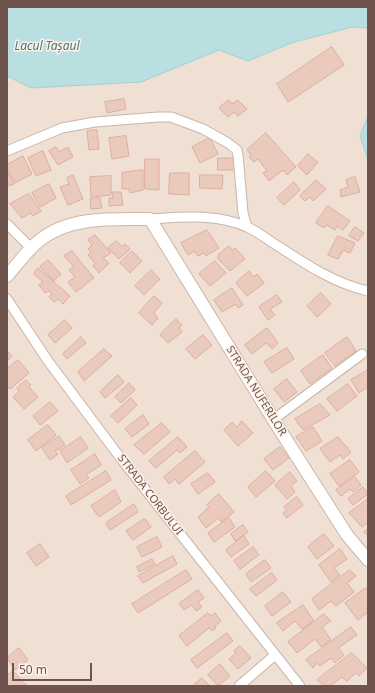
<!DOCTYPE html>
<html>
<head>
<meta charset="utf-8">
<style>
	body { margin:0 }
	#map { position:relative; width:375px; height:693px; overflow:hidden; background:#f9eee3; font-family:"Noto Sans",sans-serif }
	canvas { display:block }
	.frame { position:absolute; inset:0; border:8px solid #6e544c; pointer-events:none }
	.scale { position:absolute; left:12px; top:663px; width:80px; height:18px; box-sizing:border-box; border:2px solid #6e544c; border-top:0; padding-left:5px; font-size:12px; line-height:14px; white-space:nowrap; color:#6e544c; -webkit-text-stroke:3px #fdf2e9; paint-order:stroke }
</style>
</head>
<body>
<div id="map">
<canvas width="375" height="693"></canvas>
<div class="frame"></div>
<div class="scale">50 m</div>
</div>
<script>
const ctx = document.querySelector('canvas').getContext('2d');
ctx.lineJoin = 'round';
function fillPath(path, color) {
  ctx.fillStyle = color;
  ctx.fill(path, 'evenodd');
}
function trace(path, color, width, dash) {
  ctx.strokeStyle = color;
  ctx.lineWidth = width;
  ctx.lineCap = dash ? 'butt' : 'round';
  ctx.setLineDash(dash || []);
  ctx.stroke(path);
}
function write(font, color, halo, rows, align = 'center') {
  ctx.font = font + ' "Noto Sans",sans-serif';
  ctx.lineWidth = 3;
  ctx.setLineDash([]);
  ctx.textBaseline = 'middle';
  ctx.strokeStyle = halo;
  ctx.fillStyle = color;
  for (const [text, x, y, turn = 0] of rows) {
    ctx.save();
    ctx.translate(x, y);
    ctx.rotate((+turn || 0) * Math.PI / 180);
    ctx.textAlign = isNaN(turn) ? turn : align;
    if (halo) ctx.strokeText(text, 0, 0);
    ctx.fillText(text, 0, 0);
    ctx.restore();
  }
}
const residential = new Path2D(`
	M352,27L368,28V117L360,137L368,160V686H7V76L31,88L141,82L219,50L248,61L291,43Z`);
const water = new Path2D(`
	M7,7H368V28L352,27L291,43L248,61L219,50L141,82L31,88L7,76Z
	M368,117V160L360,136Z`);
const building = new Path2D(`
	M332,47L344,65L288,102L277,84Z
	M124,99L126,109L107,113L105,102Z
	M229,100L232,104L238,100L247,109L238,116L234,112L228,117L219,108Z
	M97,130L99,149L89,150L87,131Z
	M266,133L296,167L287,175L283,170L269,181L263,173L267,171L258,159L254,162L249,157L251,155L247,150Z
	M126,136L129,156L112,159L109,138Z
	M210,138L218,154L200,163L192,147Z
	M56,147L59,152L68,147L73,157L58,165L49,151Z
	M43,151L51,170L36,176L28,158Z
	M308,154L318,162L307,175L298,166Z
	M23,156L32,174L15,183L7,168V165Z
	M218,158H235V170H218Z
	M145,159H159V190L145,189Z
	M143,170V190L130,193L129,189H122V173Z
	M7,171L14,184L7,186Z
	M170,173H189V195L169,194Z
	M73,175L83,199L68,205L60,187L69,184L67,178Z
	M200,175H223L222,189L200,188Z
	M111,176V195L91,197L90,177Z
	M355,177L360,192L341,197L340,190L348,187L346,180Z
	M316,180L326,189L313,201L310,197L305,201L300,196Z
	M294,182L300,190L284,205L277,198Z
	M49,184L56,198L40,207L32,193Z
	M112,192H121L123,205L109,206V198H113Z
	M29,194L41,211L33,216L31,213L22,218L10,204Z
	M100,198L102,208L91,209L90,199Z
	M328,206L350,221L343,230L337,226L335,230L326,225L324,228L316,223Z
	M355,227L364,233L358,241L349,236Z
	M207,230L219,248L206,256L204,253L198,256L194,251L188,255L181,243Z
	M95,235L111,253L103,258L109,263L99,273L93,266L95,263L88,255L91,252L88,249L92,245L88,240Z
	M338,236L355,243L350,253L343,250L338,259L328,255Z
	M116,241L122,246L125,244L130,249L119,259L108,248Z
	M229,246L233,250L235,248L245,259L230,271L218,259V255Z
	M72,251L94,278L76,292L68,282L75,277L69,270L74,267L64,256Z
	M132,251L142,261L130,273L120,263Z
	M48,260L61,274L54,281L40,267Z
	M215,261L226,273L210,286L199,274Z
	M38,268L70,296L63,304L58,299L54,302L49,297L52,294L49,291L45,293L39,285L43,282L34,274Z
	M151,270L160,279L144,295L135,286Z
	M249,271L254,277L257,274L264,283L247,296L236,283Z
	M232,288L243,305L238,308L236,304L222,312L214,300Z
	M321,293L331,304L317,317L307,306Z
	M277,295L282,302L270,309L275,315L268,320L259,307Z
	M154,296L162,303L154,313L158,318L152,325L139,313Z
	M176,319L182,325L179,328L182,332L168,343L160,335Z
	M65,320L72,328L55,343L48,335Z
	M267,328L278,343L272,349L266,343L252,354L245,345Z
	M203,335L212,345L195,359L186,349Z
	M81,337L86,343L67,359L63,354Z
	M347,337L356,351L335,366L325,353Z
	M287,348L294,359L272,373L264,362Z
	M104,349L112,356L84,381L78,372Z
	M7,351L12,356L7,361Z
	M323,355L332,368L310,384L301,371Z
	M18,360L29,373L10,389L7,386V369Z
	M368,370V387L359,393L351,380Z
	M118,375L124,382L105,398L100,392Z
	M287,379L297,392L284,402L274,389Z
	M26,380L31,385L29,387L38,397L24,409L13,397L19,391L17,388Z
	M129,383L135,390L121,403L115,397Z
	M348,384L357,396L337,411L327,399Z
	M131,398L137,405L118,423L111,416Z
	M50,402L58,411L40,425L33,416Z
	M320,404L330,415L303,430L295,419Z
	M143,415L149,424L132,437L125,429Z
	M242,421L253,433L238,446L224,430L232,422L237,427Z
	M162,423L170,432L144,454L134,445Z
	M48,425L56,435L36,451L28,440Z
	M313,427L322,441L306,451L296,437Z
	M59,436L65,445L55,451L58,454L50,460L42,448Z
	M81,437L88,448L67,463L60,451Z
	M178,437L187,447L180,453L177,450L156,468L149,461Z
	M338,437L351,452L343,459L340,455L330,462L320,449Z
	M280,447L289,458L273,470L264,459Z
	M195,451L205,462L179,484L175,479L169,484L164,477Z
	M95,454L101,465L86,475L89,478L80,484L71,470Z
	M350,460L359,472L339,486L330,474Z
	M106,471L111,480L71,505L66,496Z
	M266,471L275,481L256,497L248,487Z
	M290,472L297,481L291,486L295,492L287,499L275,485Z
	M208,473L215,482L198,494L191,484Z
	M355,477L361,485L353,492L350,489L341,496L336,490Z
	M363,487L368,494L353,505L348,499Z
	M115,490L121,502L99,517L91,506Z
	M219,494L234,512L221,522L218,518L206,528L198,517L209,507L207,505Z
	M297,497L303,505L287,518L283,513L287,510L284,507Z
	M368,499V522L362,527L349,513Z
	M134,504L138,512L110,530L106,523Z
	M229,518L235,527L214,542L208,533Z
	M145,519L151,527L133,540L126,531Z
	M243,525L248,532L235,541L231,534Z
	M368,529V536L364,532Z
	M324,534L334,546L317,559L308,547Z
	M244,536L249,544L231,557L226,550Z
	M157,537L162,547L142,557L137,547Z
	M40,544L49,557L36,566L27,553Z
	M253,547L259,555L240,569L234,561Z
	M340,549L347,559L334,568L340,575L331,582L319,565Z
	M173,556L177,564L143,583L138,576Z
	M152,559L155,564L139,572L137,567Z
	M265,560L271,568L251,582L246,574Z
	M186,570L192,579L138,613L132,604Z
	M350,570L356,576L347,583L354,592L336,606L331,601L319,610L312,599Z
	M272,573L277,580L256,596L250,589Z
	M366,588L368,590V612L358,620L345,603Z
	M198,590L204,598L198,602L202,607L196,611L192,605L184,610L179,604Z
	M283,592L291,602L272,616L265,606Z
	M303,605L314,621L302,629L295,621L283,631L277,623Z
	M208,613L211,616L215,613L221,621L215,626L216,628L212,631L209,628L187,646L179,636Z
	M324,614L331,621L322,627L331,640L321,647L315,639L297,653L288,642Z
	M351,627L357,635L338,648L344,655L335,663L331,658L320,666L317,663L313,668L306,660Z
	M227,633L233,641L197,668L191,660Z
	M240,646L251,658L238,669L229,659L236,653L234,651Z
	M19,648L28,660L15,670L7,658Z
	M352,653L367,668L359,676L356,673L347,681L342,677L330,686H325L317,680Z
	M220,664L230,676L218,686L208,675Z
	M13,671L27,686H7V676Z
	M202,678L210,686H193Z`);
const street = new Path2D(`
	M7,151L62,128L95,122L158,117H171L203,129L228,143L237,150L238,155L243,213L247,227
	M150,219C182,217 216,213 247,227C257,231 268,240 278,246C305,264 336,284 368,291
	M7,224L31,248
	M7,299L48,361L122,460L300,686
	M274,419L362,354
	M239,686L275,655`);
const secondary = new Path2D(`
	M7,276C18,264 27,250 40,240C70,216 114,219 150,219L278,427L347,535L368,560`);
const streetNames = [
	["STRADA NUFERILOR",256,391,58],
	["STRADA CORBULUI",150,495,52]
];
const waterNames = [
	["Lacul Tașaul",47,47]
];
fillPath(residential, '#f0dfd3');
fillPath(water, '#badfe0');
trace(water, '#a2cfd1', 1);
fillPath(building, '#ebcabe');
trace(building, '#dcafa0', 1);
trace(street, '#c8b5ab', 11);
trace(secondary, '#cdb6ac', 14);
trace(street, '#fff', 9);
trace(secondary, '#fff', 12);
write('11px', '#6e544c', '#fdf2e9', streetNames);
write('italic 12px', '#467779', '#fdf2e9', waterNames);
</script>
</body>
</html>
